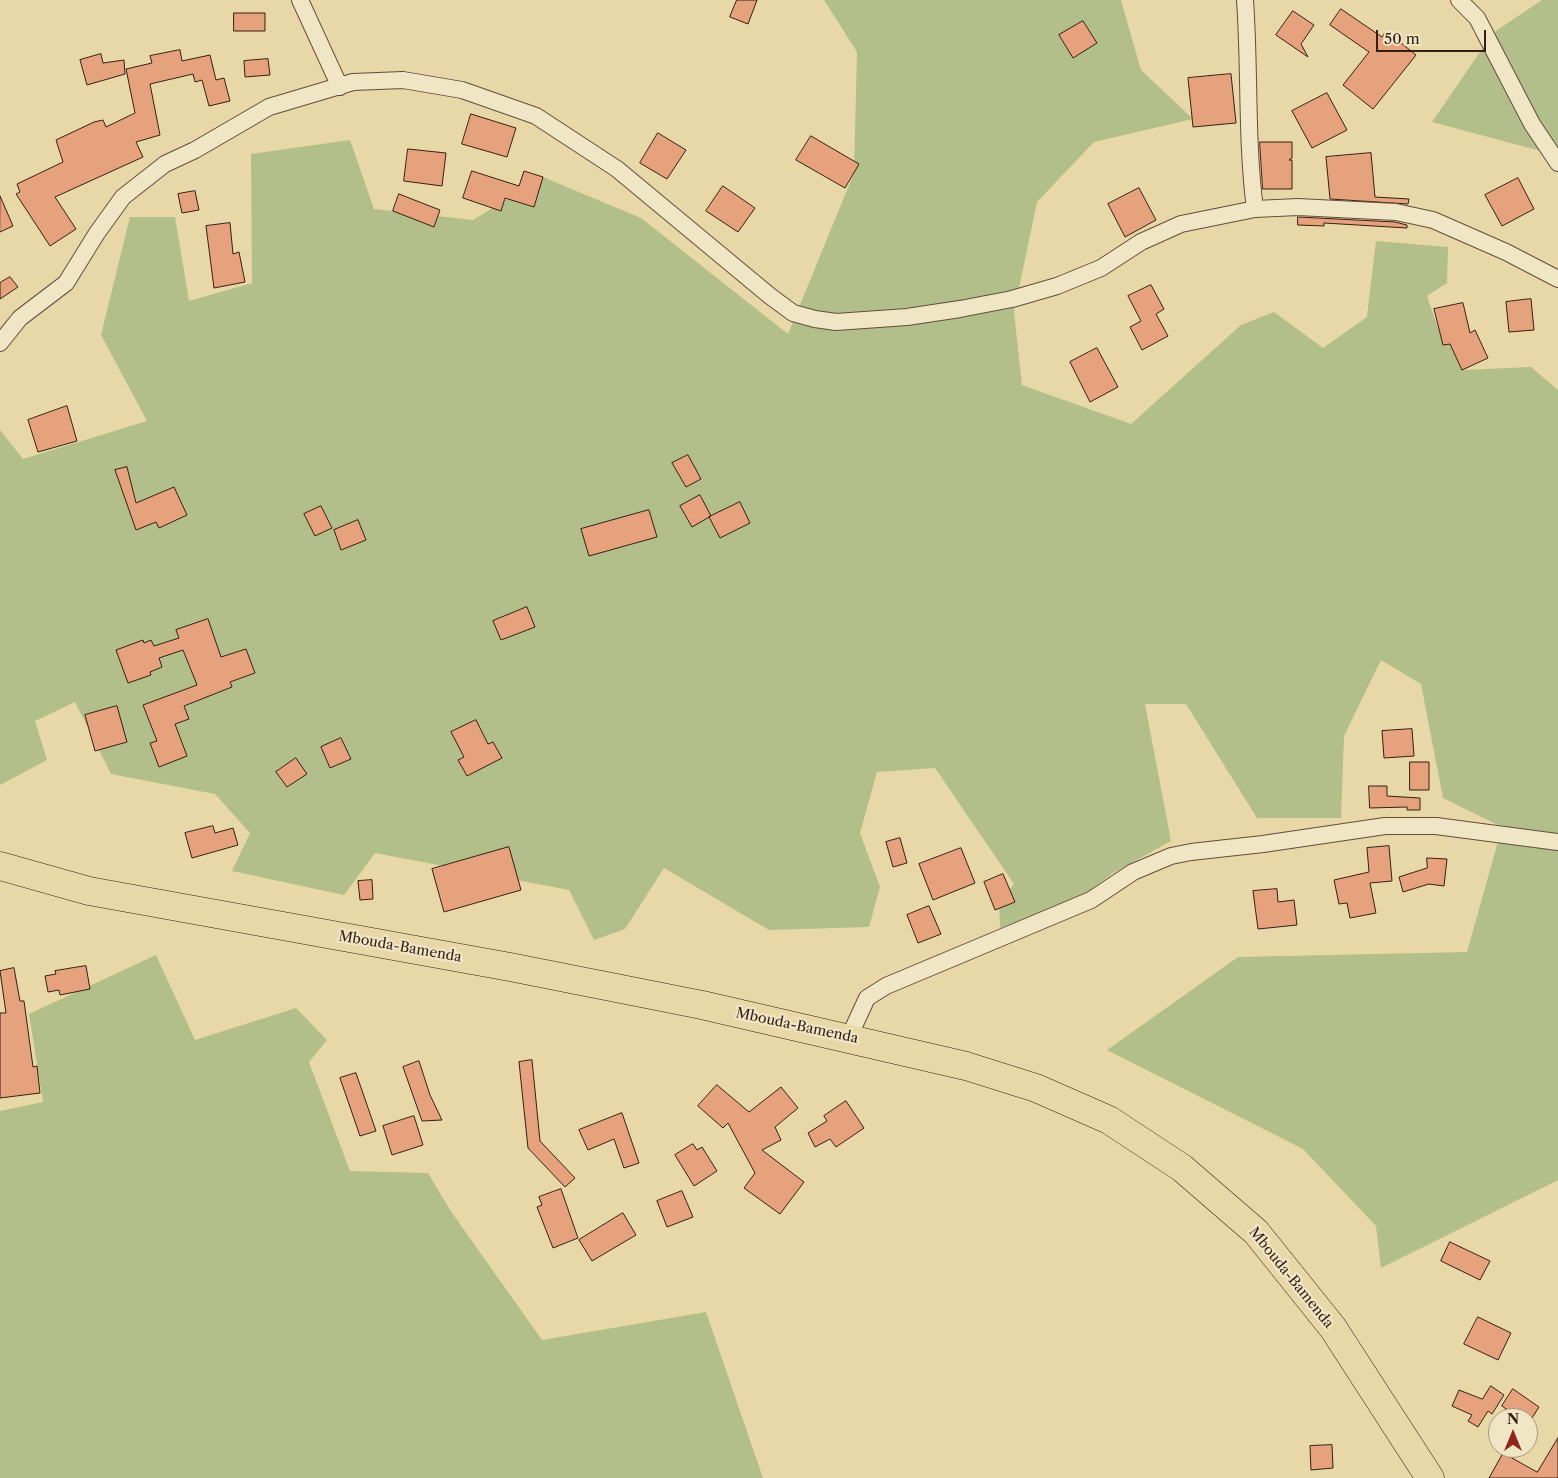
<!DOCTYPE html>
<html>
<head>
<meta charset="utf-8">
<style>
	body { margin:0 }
	#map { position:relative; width:1558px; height:1478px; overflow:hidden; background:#e8d8a7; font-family:"Libre Caslon Text",serif }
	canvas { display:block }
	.north { position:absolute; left:1488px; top:1408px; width:50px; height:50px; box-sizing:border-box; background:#f0e6c6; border:1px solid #a5967f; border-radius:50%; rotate:0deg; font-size:14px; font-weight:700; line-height:20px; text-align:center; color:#351f15 }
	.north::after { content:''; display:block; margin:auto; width:18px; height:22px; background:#8f2418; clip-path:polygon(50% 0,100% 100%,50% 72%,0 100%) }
	.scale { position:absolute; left:1376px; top:30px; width:110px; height:22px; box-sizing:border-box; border:2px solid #351f15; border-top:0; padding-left:6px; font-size:15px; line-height:18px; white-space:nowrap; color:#351f15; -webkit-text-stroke:4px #f0e6c6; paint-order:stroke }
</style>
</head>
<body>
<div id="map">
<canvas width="1558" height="1478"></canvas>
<div class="north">N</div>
<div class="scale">50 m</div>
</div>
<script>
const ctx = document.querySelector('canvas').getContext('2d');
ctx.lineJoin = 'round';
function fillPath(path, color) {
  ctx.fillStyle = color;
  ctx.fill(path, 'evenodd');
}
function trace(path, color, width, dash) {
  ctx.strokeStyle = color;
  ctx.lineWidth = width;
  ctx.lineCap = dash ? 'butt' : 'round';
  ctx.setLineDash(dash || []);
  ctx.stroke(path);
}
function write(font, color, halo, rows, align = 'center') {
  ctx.font = font + ' "Libre Caslon Text",serif';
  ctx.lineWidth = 4.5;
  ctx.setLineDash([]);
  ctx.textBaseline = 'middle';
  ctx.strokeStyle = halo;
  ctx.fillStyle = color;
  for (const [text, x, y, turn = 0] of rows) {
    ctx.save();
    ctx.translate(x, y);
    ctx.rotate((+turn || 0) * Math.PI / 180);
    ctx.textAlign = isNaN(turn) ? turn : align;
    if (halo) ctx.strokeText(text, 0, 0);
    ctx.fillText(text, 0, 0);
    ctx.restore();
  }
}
const green = new Path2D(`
	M824,0H1121L1141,70L1193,119L1094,142L1037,202L1014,312L1022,385L1131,424L1241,325L1274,312L1323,348L1367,317L1376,241L1448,247L1447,283L1427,296L1440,334L1457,331L1463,370L1531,367L1558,390V1180L1381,1268L1376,1226L1303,1149L1107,1050L1238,957L1467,952L1502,827L1443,798L1421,684L1381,660L1344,736L1341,818H1257L1186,704H1145L1171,841L1113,873L1078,899L1000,928L999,902L1014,884L935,768L877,772L860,833L880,887L869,927L769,930L664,868L625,929L594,940L569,890L375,853L344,895L232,871L250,833L215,794L111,774L75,702L35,721L47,760L0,785V430L23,459L147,421L101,335L130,217H175L189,301L252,283L251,154L350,140L374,209L473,220L543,177L641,218L788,334L854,173L857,52Z
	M1542,0H1558V154H1552L1432,122L1493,33Z
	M156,955L195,1040L296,1008L327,1040L309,1062L350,1171L428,1173L450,1210L542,1340L706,1312L763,1478H0V1111L43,1102L29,1014Z`);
const building = new Path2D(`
	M737,0H757L748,24L730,17Z
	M1341,9L1382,37L1386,31L1416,55L1373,109L1343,85L1369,52L1330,25Z
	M1293,11L1314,25L1301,44L1308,57L1276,35Z
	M234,13H265V31H234Z
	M1083,21L1097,43L1073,58L1059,35Z
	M180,50L182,61L210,55L216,80L224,78L230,101L209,106L202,80L195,82L193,74L150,84L160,135L136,142L143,157L55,197L76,229L50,246L16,194L20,192L17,184L63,162L56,140L94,122L103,120L106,127L135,113L126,69L152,63L150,56Z
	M101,54L103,63L124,60L125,74L87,85L80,60Z
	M268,59L270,75L245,77L244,61Z
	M1231,74L1236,123L1193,127L1188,78Z
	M1327,93L1347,130L1312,148L1292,111Z
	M471,114L516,128L507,157L462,144Z
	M658,133L686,150L667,179L640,163Z
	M811,136L859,164L845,188L796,160Z
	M1260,142H1292V158L1289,160H1292V189H1263Z
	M408,149L446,153L442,186L404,181Z
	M1371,153L1375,197L1409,199L1408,204L1330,199L1326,157Z
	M472,171L519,186L524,171L543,177L534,207L505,198L501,211L463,198Z
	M1518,178L1534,209L1502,226L1485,195Z
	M723,186L755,208L738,232L706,211Z
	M1139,188L1156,220L1125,237L1108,204Z
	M195,191L199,210L182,213L178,194Z
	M399,194L440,210L434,227L393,211Z
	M0,196L13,226L0,232Z
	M1298,217L1395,222L1407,225V228L1324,223V226L1298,225Z
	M230,223L233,254L239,252L245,282L214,288L206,226Z
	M10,277L18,287L0,299V283Z
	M1151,285L1164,309L1156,314L1168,336L1142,350L1130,327L1141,321L1128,296Z
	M1531,299L1534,330L1509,332L1506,302Z
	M1463,303L1470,333L1475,330L1488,358L1462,370L1450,344L1443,345L1434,309Z
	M1097,348L1118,387L1090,402L1070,362Z
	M67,406L77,441L38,452L28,420Z
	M688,455L701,479L686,487L672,463Z
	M127,467L136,503L174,487L187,515L159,528L156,522L136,530L115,470Z
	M700,495L711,516L692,527L680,506Z
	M740,502L750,523L720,538L709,517Z
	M321,506L332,528L315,536L304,514Z
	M649,510L657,537L589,556L581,529Z
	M358,520L366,540L341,550L334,530Z
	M527,607L535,627L501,640L493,621Z
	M208,619L221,657L246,649L255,673L230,682L232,687L184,706L189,719L175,724L187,756L159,767L150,743L157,741L143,705L197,685L183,650L159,658L162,667L150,672L151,675L128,683L116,650L143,640L144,643L151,640L154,646L179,638L176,630Z
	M117,706L127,742L95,751L85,715Z
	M476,720L488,744L493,742L502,758L467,776L458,760L464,757L451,732Z
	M1412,729L1414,756L1384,758L1382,731Z
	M341,738L351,759L330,768L321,747Z
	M296,758L307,774L287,787L276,772Z
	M1410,762H1429V790H1410Z
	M1369,786H1387V796L1420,798V810H1407V807L1370,808Z
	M213,826L215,833L233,828L238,845L192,858L185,833Z
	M900,838L907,863L893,867L886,842Z
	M1389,846L1392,881L1370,883L1376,913L1350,918L1347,903L1339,904L1334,880L1369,872L1367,848Z
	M509,847L521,890L444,912L432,869Z
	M961,848L975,883L933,900L919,864Z
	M1427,858L1447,859L1444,886L1429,884L1403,892L1399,877L1427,868Z
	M1003,874L1015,902L995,910L984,882Z
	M372,880L373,899L360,900L358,881Z
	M1277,889L1278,902L1294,900L1297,925L1258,929L1253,891Z
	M929,906L941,934L918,943L907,915Z
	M86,966L90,989L60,995L59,990L48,992L45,976L56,974L55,971Z
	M14,968L20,1001H24L33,1067L37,1066L40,1093L0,1098V1013H6L0,971Z
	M532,1060L540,1141L575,1178L565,1187L528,1148L519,1062Z
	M419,1061L430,1095L442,1120L422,1121L403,1067Z
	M356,1073L376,1131L360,1136L340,1078Z
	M717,1085L749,1112L781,1087L798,1108L775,1127L781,1140L762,1150L804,1182L780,1214L744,1188L755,1173L728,1123L723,1128L698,1106Z
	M846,1101L864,1128L836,1147L830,1139L815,1147L808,1133L827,1121L824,1116Z
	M622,1113L639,1163L624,1168L614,1139L588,1150L579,1130Z
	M414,1116L423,1145L392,1155L383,1126Z
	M693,1144L697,1150L702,1147L717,1171L694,1186L675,1155Z
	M561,1189L578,1238L553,1248L537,1207L542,1205L539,1197Z
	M682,1191L693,1217L667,1227L657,1201Z
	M623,1213L636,1235L592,1261L579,1240Z
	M1450,1242L1490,1261L1480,1280L1441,1261Z
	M1478,1317L1511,1333L1498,1360L1464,1344Z
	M1491,1386L1504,1395L1492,1414L1488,1411L1478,1427L1468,1421L1472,1415L1452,1406L1459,1390L1482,1399Z
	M1513,1389L1539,1407L1532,1418H1519L1502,1406Z
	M1558,1438V1478H1489L1503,1453L1537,1472Z
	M1332,1445L1333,1468L1311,1470L1310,1446Z`);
const street = new Path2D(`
	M300,0L340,87
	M1245,0C1250,70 1246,140 1255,209
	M1459,0L1477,18L1532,124L1558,163
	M0,343L20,318L66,283L97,233L123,197L165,164L195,150L269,107L353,82L403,80L462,90L536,116L617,169L770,296L793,313L815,319L836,322L907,317L960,309L1012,299L1057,286L1101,268L1141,242L1181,224L1255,209L1298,207L1396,212L1433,220L1506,252L1558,279
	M849,1037L867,998L886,986L1091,900L1133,872L1171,856L1191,852L1263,844L1385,826H1436L1558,842`);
const highway = new Path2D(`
	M0,866L89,891L510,967L702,1005L966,1066L1036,1088L1109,1120L1182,1168L1256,1232L1333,1328L1430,1478`);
const streetNames = [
	["Mbouda-Bamenda",400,947,10],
	["Mbouda-Bamenda",797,1026,12],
	["Mbouda-Bamenda",1291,1278,51]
];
fillPath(green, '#b3bf8a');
fillPath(building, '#e5a27c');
trace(building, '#351f15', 1);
trace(street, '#624d3a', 18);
trace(highway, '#351f15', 29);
trace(street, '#f0e6c6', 16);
trace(highway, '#e8d8a7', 28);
write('14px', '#351f15', '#f0e6c6', streetNames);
</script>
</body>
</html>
